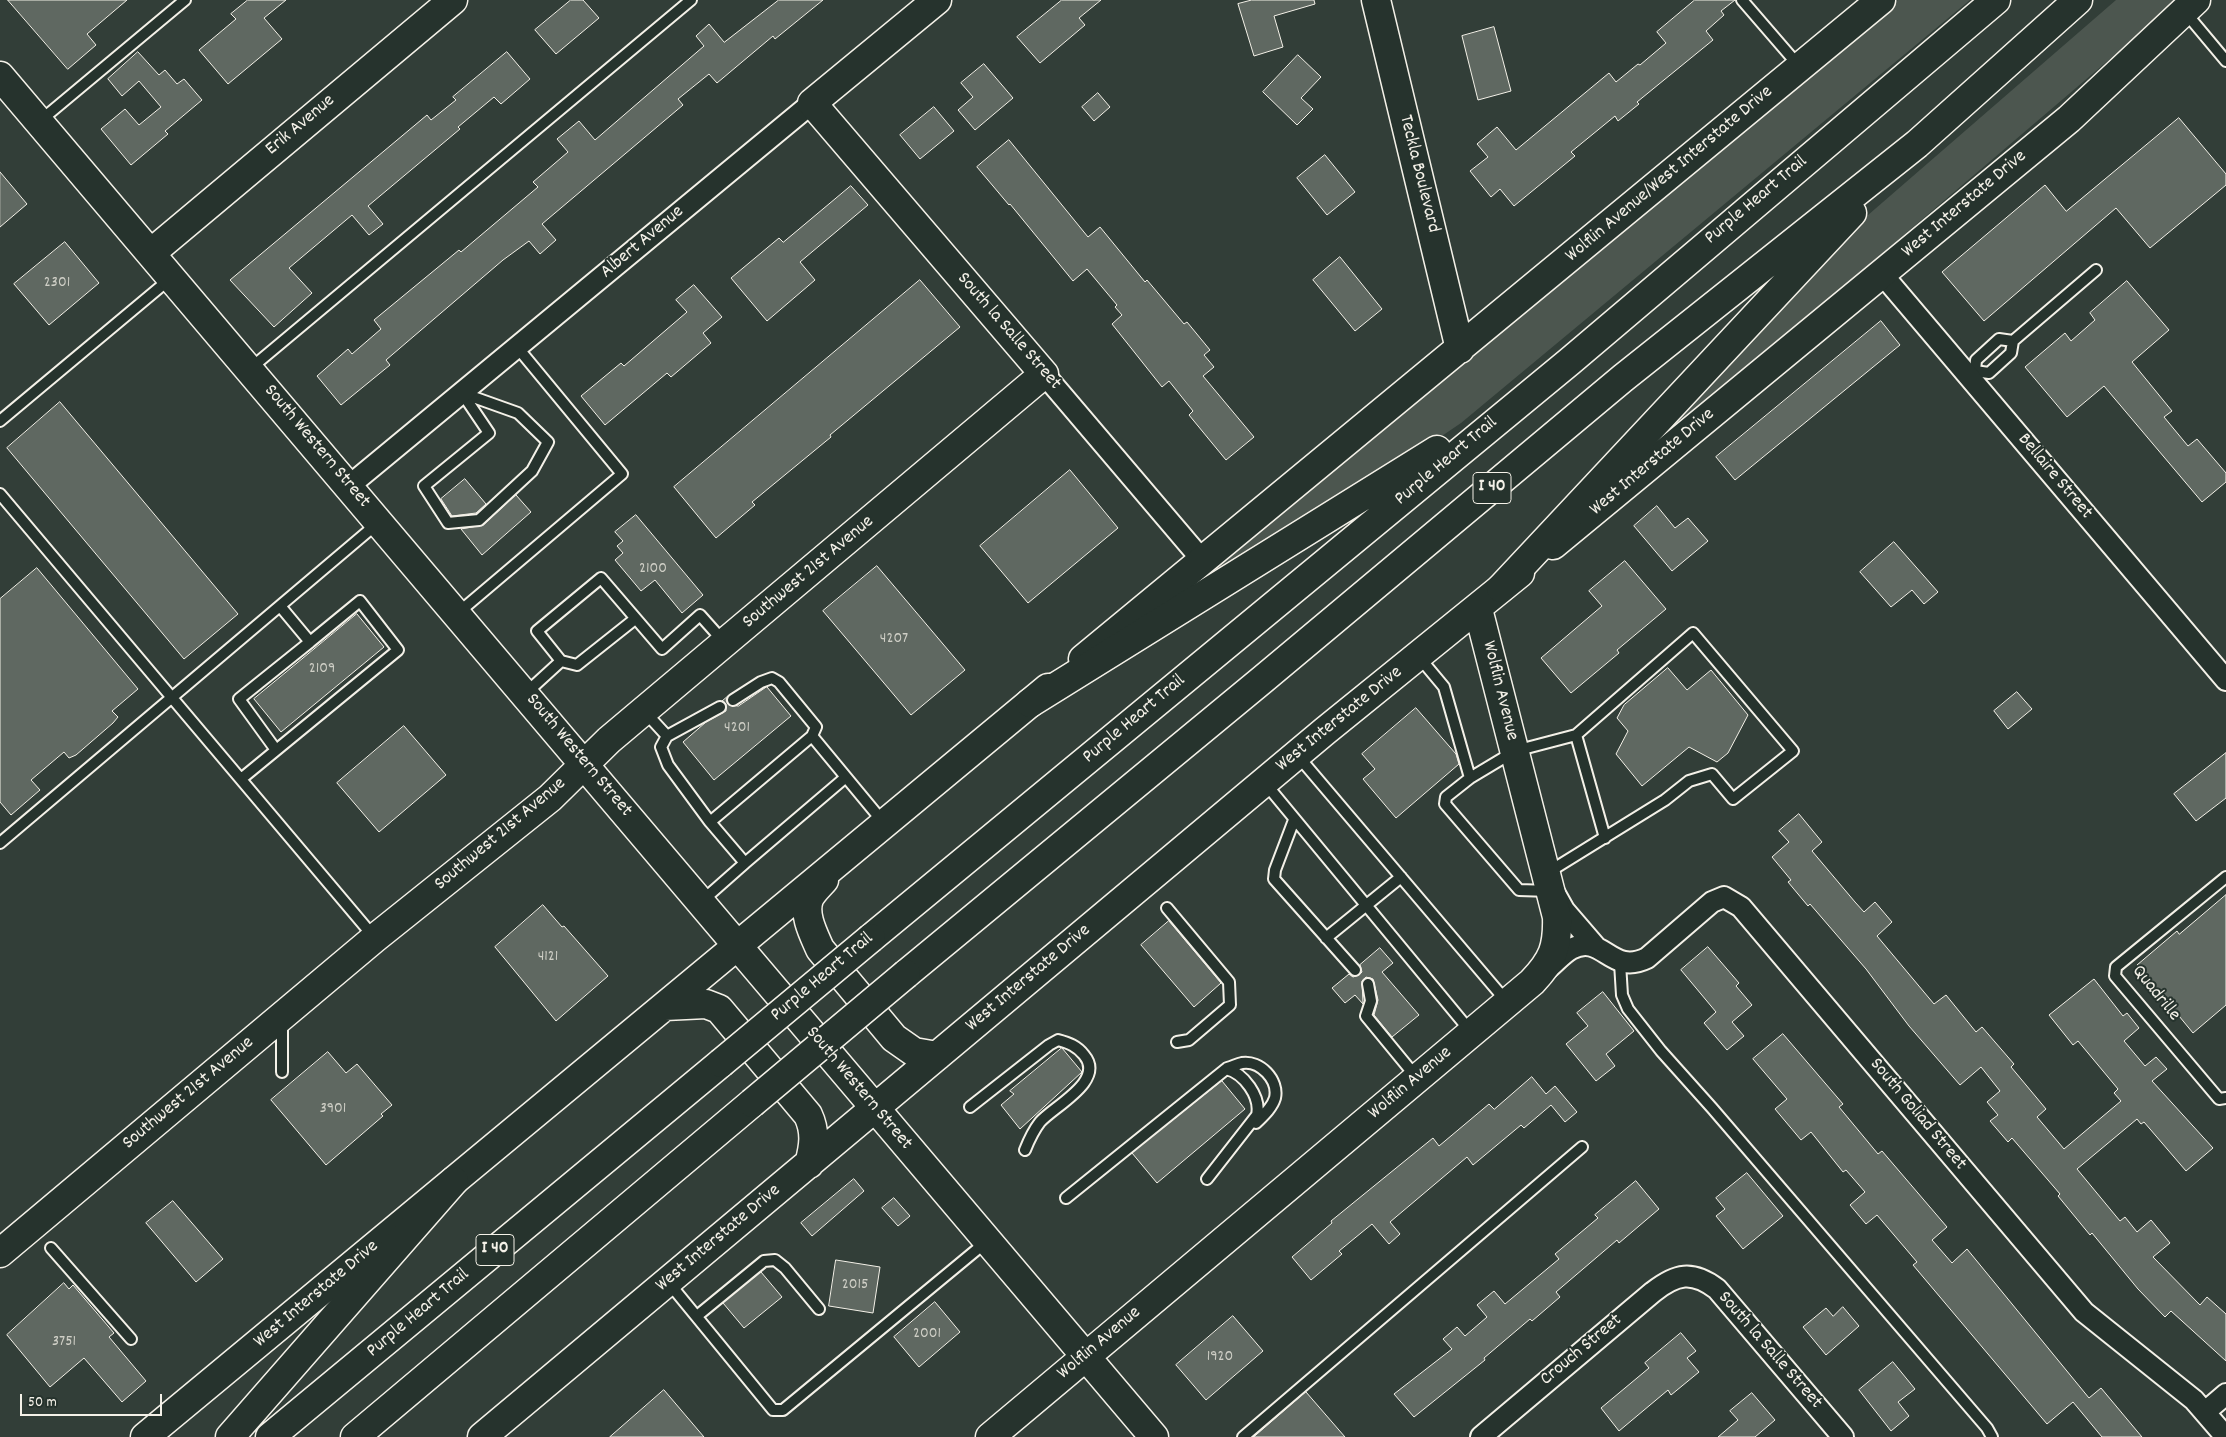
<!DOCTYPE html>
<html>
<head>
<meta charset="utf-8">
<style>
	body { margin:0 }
	#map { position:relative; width:2226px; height:1437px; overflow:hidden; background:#323e38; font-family:Dekko,sans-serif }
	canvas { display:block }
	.scale { position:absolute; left:20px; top:1394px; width:142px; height:22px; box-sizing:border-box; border:2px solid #f4f1e8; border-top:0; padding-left:6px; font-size:15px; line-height:18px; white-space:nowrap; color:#f4f1e8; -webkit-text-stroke:4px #26332d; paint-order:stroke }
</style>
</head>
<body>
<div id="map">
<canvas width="2226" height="1437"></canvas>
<div class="scale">50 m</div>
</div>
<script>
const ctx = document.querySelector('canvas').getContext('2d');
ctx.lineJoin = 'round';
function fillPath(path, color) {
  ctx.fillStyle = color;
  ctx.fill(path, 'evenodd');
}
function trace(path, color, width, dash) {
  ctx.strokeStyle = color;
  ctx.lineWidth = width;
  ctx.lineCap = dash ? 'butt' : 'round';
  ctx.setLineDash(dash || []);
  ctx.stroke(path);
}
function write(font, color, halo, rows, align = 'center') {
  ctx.font = font + ' Dekko,sans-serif';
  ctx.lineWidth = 4;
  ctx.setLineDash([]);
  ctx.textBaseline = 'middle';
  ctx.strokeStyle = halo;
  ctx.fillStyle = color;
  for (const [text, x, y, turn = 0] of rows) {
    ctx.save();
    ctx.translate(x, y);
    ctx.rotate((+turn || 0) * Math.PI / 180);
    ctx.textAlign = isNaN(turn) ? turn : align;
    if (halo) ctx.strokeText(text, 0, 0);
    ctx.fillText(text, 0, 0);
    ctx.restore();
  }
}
const green = new Path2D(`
	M1898,0H1970L1461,423L1330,512L1189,590Z
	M2116,0H2179L1659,444L1653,435L1845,235Z`);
const building = new Path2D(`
	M8,0H127L87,34L96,45L68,69Z
	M248,0H286L264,18L282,39L228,84L199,50L236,19L231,14Z
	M571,0H583L599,18L556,54L535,30Z
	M779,0H823L775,39L773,36L717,83L709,74L678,99L683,105L542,224L556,240L540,254L529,241L503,260L386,360L390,365L341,405L317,376L348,349L352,354L381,329L374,320L459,250L461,252L538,187L533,182L568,152L557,139L579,121L595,140L704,46L696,36L709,24L724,42Z
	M1062,0H1101L1079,18L1085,25L1040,63L1017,37Z
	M1252,0H1314L1315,4L1274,16L1283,47L1254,56L1238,4Z
	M1695,0H1735L1721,11L1724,15L1706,31L1713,40L1637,102L1639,104L1618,121L1615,116L1571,152L1575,156L1514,206L1500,189L1491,197L1470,171L1488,157L1477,144L1497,127L1516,150L1609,73L1616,82L1638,64L1640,65L1666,43L1657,32Z
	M1494,27L1511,91L1478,100L1462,36Z
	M138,52L159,75L165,70L177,84L184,79L202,100L165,131L168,134L131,165L101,129L125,109L139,125L161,107L139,81L122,96L108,79Z
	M507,52L530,79L501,104L494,97L458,127L460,129L368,206L383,224L369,235L352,215L289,268L312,293L274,327L230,280L427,115L431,120L456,100L453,97Z
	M1298,55L1321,77L1301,98L1313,109L1297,125L1263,92Z
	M984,64L1013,98L975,130L958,110L973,97L961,83Z
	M1098,93L1110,107L1094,121L1082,107Z
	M934,107L954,131L920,159L900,135Z
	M2179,118L2226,174V185L2150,248L2116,208L1984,321L1942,272L2045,185L2066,211Z
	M1009,140L1088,237L1100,227L1145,282L1147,280L1184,324L1187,322L1210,350L1204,355L1214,367L1203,376L1254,437L1226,460L1189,415L1193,411L1169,381L1162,387L1112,324L1122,315L1115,307L1117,305L1087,269L1073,281L1010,204L1009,205L977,167Z
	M1325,155L1355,192L1327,215L1297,178Z
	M0,172L27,204L0,227Z
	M851,186L868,205L800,262L815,280L767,321L731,278L779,238L783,242Z
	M65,242L99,283L49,325L14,284Z
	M1340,257L1382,309L1355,331L1313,280Z
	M920,280L960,327L830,435L831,437L752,502L755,505L716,538L674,487Z
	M2127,281L2169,330L2132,362L2172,411L2164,417L2188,446L2197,439L2226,473V482L2202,502L2104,386L2067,417L2025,367L2065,333L2071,341L2095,320L2090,313Z
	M694,285L722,317L703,333L711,343L671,377L667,373L605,425L581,396L621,363L624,366L687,312L676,300Z
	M1881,321L1900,345L1735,480L1716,457Z
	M60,402L238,614L184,659L7,448Z
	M1070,470L1118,528L1028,603L980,546Z
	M465,479L486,504L476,513L452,516L441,499Z
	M516,495L531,512L482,555L461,529L483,525Z
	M1657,506L1675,528L1688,518L1708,541L1672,571L1634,526Z
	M636,515L703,595L682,613L655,580L641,591L615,560L623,553L617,546L623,541L615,532Z
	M1894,542L1938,592L1924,604L1912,590L1891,607L1860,572Z
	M1625,561L1666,609L1617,650L1619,653L1571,693L1541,658L1602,606L1589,591Z
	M877,566L965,670L911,715L823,611Z
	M37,568L138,689L112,711L118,717L113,723L76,755L69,758L64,752L31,780L40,790L11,815L0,802V599Z
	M357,614L384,647L281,732L254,699Z
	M1668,668L1687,690L1711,670L1748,715L1728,753L1717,762L1689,747L1642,786L1616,754L1628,731L1617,718L1624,705Z
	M767,687L791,716L714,780L683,742L706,722L726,711V704L722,701L729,695L726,700L728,704L738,706Z
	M2017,692L2032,709L2008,729L1994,711Z
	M1416,708L1456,754L1459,764L1396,818L1363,779L1375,769L1362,754Z
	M404,726L446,775L379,832L337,783Z
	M2226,753V798L2196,821L2174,794Z
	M1799,814L1822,842L1812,851L1855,902L1864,912L1875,902L1892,922L1877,936L1934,1004L1946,995L1976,1032L1982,1027L2014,1064L2011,1067L2046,1109L2037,1117L2064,1149L2121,1101L2114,1093L2118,1089L2078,1041L2073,1045L2049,1015L2094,979L2123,1016L2127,1013L2139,1028L2124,1041L2145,1066L2156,1057L2167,1069L2152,1081L2213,1148L2186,1171L2144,1122L2141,1124L2137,1119L2077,1169L2120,1221L2125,1217L2137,1232L2151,1220L2170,1243L2153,1257L2200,1305L2207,1297L2226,1314V1361L2171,1311L2165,1317L2138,1289L2092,1233L2090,1235L2058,1196L2060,1194L2012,1138L2008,1142L1990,1121L1998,1115L1987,1102L2000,1091L1981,1067L1960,1085L1909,1026L1866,969L1810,904L1808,906L1788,882L1791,880L1772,857L1789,842L1779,831Z
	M2226,895V1005L2193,1033L2137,965L2177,931L2179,934Z
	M543,905L562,927L564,926L608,976L556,1021L495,947Z
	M1169,921L1221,983L1194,1007L1141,945Z
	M1708,947L1739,983L1736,986L1752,1005L1732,1022L1744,1036L1727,1050L1704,1023L1716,1012L1681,970Z
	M1380,948L1393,963L1382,972L1419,1015L1392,1037L1374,1015L1378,1000L1373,979L1366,977L1362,981L1363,1004L1355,995L1345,1003L1332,988L1349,974L1353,977L1359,975L1362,972L1360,965Z
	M1603,992L1634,1031L1606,1054L1615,1066L1596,1081L1566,1044L1588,1026L1577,1013Z
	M1783,1034L1843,1104L1839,1107L1878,1154L1882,1151L1947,1227L1932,1240L1952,1263L1967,1249L2089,1398L2101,1388L2142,1437H2102L2073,1402L2047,1424L1913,1265L1917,1262L1877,1215L1866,1224L1850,1205L1865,1192L1846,1170L1843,1172L1811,1132L1801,1140L1775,1109L1787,1099L1753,1059Z
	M1062,1048L1082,1072L1020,1129L1001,1105L1014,1094L1010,1091Z
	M328,1052L346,1073L357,1064L392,1105L381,1114L383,1116L326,1165L271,1100Z
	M1532,1077L1546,1094L1555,1086L1577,1112L1565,1122L1551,1105L1524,1128L1521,1125L1473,1165L1467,1157L1390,1222L1400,1234L1389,1244L1372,1224L1339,1251L1342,1254L1311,1280L1292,1257L1332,1223L1331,1221L1433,1138L1439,1146L1489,1104L1494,1109Z
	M1222,1081L1245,1109L1157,1183L1132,1153Z
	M1747,1173L1783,1216L1743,1249L1716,1216L1725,1209L1716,1198Z
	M854,1179L864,1191L812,1236L801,1223Z
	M1636,1181L1659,1209L1619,1243L1617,1240L1556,1292L1560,1297L1532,1321L1530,1319L1484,1358L1485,1360L1414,1417L1394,1394L1452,1349L1443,1339L1457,1327L1465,1336L1487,1317L1477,1305L1494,1291L1505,1304L1559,1259L1555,1254L1598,1218L1595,1215Z
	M894,1198L910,1216L898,1226L882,1208Z
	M173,1201L223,1259L196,1282L146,1223Z
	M836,1260L880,1267L873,1313L829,1306Z
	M761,1272L782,1297L744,1328L723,1303Z
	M64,1283L69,1289L73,1285L114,1333L109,1337L146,1381L122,1402L84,1358L50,1387L7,1335Z
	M935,1302L960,1332L919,1367L894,1337Z
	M1843,1307L1859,1326L1826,1355L1803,1327L1826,1308L1833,1316Z
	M1233,1316L1263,1351L1206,1400L1176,1365Z
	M1681,1333L1696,1351L1687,1358L1699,1372L1671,1395L1668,1390L1619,1431L1601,1408L1649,1368L1645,1363Z
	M1893,1362L1915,1389L1898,1402L1909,1416L1891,1431L1859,1390Z
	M664,1390L704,1437H610Z
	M1306,1392L1345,1437H1254Z
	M1752,1393L1775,1420L1755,1437H1718L1738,1420L1730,1411Z`);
const lane = new Path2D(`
	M1742,0L1799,66
	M2185,12L2226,61
	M40,121L185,0
	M251,368L691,0
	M1975,371L1989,373L2011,353L2013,341L2096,270
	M1971,374L1975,371L1976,360L1999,339L2013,341
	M462,393L518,413L548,442L532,471L479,520L448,523L424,486L489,433Z
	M0,421L171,278
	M0,494L374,937
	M458,613L622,474L517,347
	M635,619L577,665L561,661L537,631L601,578L662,649L700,615L724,642
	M1419,657L1444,687L1470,778
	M526,693L561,661
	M733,700L761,682L772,678L779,682L816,727L812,736
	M644,711L667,736L661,747L668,765L710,822
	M667,736L720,707
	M276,750L239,699L310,642
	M1298,756L1507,1002
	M241,779L398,650L360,601L310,642L280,606
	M1265,783L1471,1032
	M1294,820L1275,870L1274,879L1355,970
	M0,843L379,522
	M745,863L846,777
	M1547,873L1665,800L1689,781L1712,774L1733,799L1793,751L1693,633L1576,735L1605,838
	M2226,877L2116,967L2115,976L2219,1099L2226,1098
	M1550,891L1519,890L1445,804L1446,797L1470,778L1515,751L1576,735
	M702,901L745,863L710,822L812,736L884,823
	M1167,908L1229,982L1230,1005L1189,1040L1177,1042
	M1326,938L1401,877
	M1620,963L1622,995L1628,1009L1661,1051L1712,1108L1987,1428L1992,1437
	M1368,984L1371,1001L1366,1016L1417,1078
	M1227,1068C1232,1067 1237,1064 1242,1063C1260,1060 1279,1080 1275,1098C1272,1108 1263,1116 1256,1123
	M282,1072V1022
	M970,1107L1049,1045L1058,1040C1069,1043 1077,1046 1084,1055C1106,1081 1054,1106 1040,1122C1033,1131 1029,1140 1025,1150
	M1066,1198L1226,1069C1244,1073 1261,1097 1257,1115L1207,1179
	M51,1248L131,1339
	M669,1283L773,1410H783L986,1242
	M697,1316L764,1261L775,1260L785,1268L819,1309
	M1243,1437L1582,1147`);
const street = new Path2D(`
	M1882,274L2226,680
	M1044,374L1203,561
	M349,486L812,103
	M1555,894L1564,910L1595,946
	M1547,969C1555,963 1563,953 1571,949C1603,932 1610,976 1647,958L1712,902L1724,897L1741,907L2084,1312L2194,1400L2226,1437
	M2205,1412L2226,1394
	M1481,1437L1653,1292C1676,1274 1692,1270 1717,1289L1843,1437`);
const secondary = new Path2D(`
	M1376,0L1460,349
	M0,76L1154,1437
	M151,253L453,0
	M1553,545L2069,119L2196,0
	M1083,659L1881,0
	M824,880C819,886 812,892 809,899C803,915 814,935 820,949L894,1038L914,1052L937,1056
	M665,1006L706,1004L719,1009L808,1115C816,1132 814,1146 809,1164
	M0,1253L375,938L550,798L609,740L1044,374L812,103L937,0
	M145,1437L1048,688
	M482,1437L1325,731L1520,573
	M990,1437L1532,982C1553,960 1558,947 1557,917L1478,609`);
const highway = new Path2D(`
	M1501,588L1852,213
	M1030,703L1437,450
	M871,938L1569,362L1996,0
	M906,974L1262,680L1623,378L1917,144L2078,0
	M230,1437L454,1181
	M270,1437L721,1063
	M355,1437L752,1103`);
const highwayBridge = new Path2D(`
	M721,1063L871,938
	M752,1103L906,974`);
const numberNames = [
	["2301",57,284],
	["2100",653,570],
	["4207",894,640],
	["2109",322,670],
	["4201",737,729],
	["4121",548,958],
	["3901",333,1110],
	["2015",855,1286],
	["2001",927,1335],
	["3751",64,1343],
	["1920",1220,1358]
];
const shields = [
	[1492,488,38],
	[495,1250,38]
];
const shieldNames = [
	["I 40",1492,488],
	["I 40",495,1250]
];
const streetNames = [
	["Erik Avenue",301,126,-40],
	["Teckla Boulevard",1418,174,76],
	["Wolflin Avenue/West Interstate Drive",1670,175,-40],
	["Purple Heart Trail",1757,201,-40],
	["West Interstate Drive",1965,205,-40],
	["Albert Avenue",643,243,-40],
	["South la Salle Street",1008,332,49],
	["South Western Street",316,447,50],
	["Purple Heart Trail",1447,462,-40],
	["West Interstate Drive",1653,463,-40],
	["Bellaire Street",2054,477,50],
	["Southwest 21st Avenue",809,573,-40],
	["Wolflin Avenue",1499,691,76],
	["Purple Heart Trail",1135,720,-40],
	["West Interstate Drive",1340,720,-39],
	["South Western Street",578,756,50],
	["Southwest 21st Avenue",501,835,-40],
	["Purple Heart Trail",823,978,-40],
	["West Interstate Drive",1029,979,-40],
	["Quadrille",2155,994,51],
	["Wolflin Avenue",1411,1084,-40],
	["South Western Street",858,1089,50],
	["Southwest 21st Avenue",189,1094,-40],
	["South Goliad Street",1917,1115,50],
	["West Interstate Drive",719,1239,-40],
	["West Interstate Drive",317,1295,-40],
	["Purple Heart Trail",419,1314,-40],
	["Wolflin Avenue",1100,1344,-40],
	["Crouch Street",1582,1351,-40],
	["South la Salle Street",1769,1351,49]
];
fillPath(green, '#4c564f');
fillPath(building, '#5f6861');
trace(building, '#f4f1e8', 1);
trace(lane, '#f4f1e8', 14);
trace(street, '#f4f1e8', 24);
trace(secondary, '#f4f1e8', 31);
trace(highway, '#f4f1e8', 31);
trace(lane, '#26332d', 10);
trace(street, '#26332d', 20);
trace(secondary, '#26332d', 28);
trace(highway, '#26332d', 28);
trace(highwayBridge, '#f4f1e8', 31, []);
trace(highwayBridge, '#26332d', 28);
write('16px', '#cfcfc6', null, numberNames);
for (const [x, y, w] of shields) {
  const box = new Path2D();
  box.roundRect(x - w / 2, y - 15.5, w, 31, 4);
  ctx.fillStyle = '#26332d';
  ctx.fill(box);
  trace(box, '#f4f1e8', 1);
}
write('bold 18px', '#f4f1e8', null, shieldNames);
write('19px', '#f4f1e8', '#26332d', streetNames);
</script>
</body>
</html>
